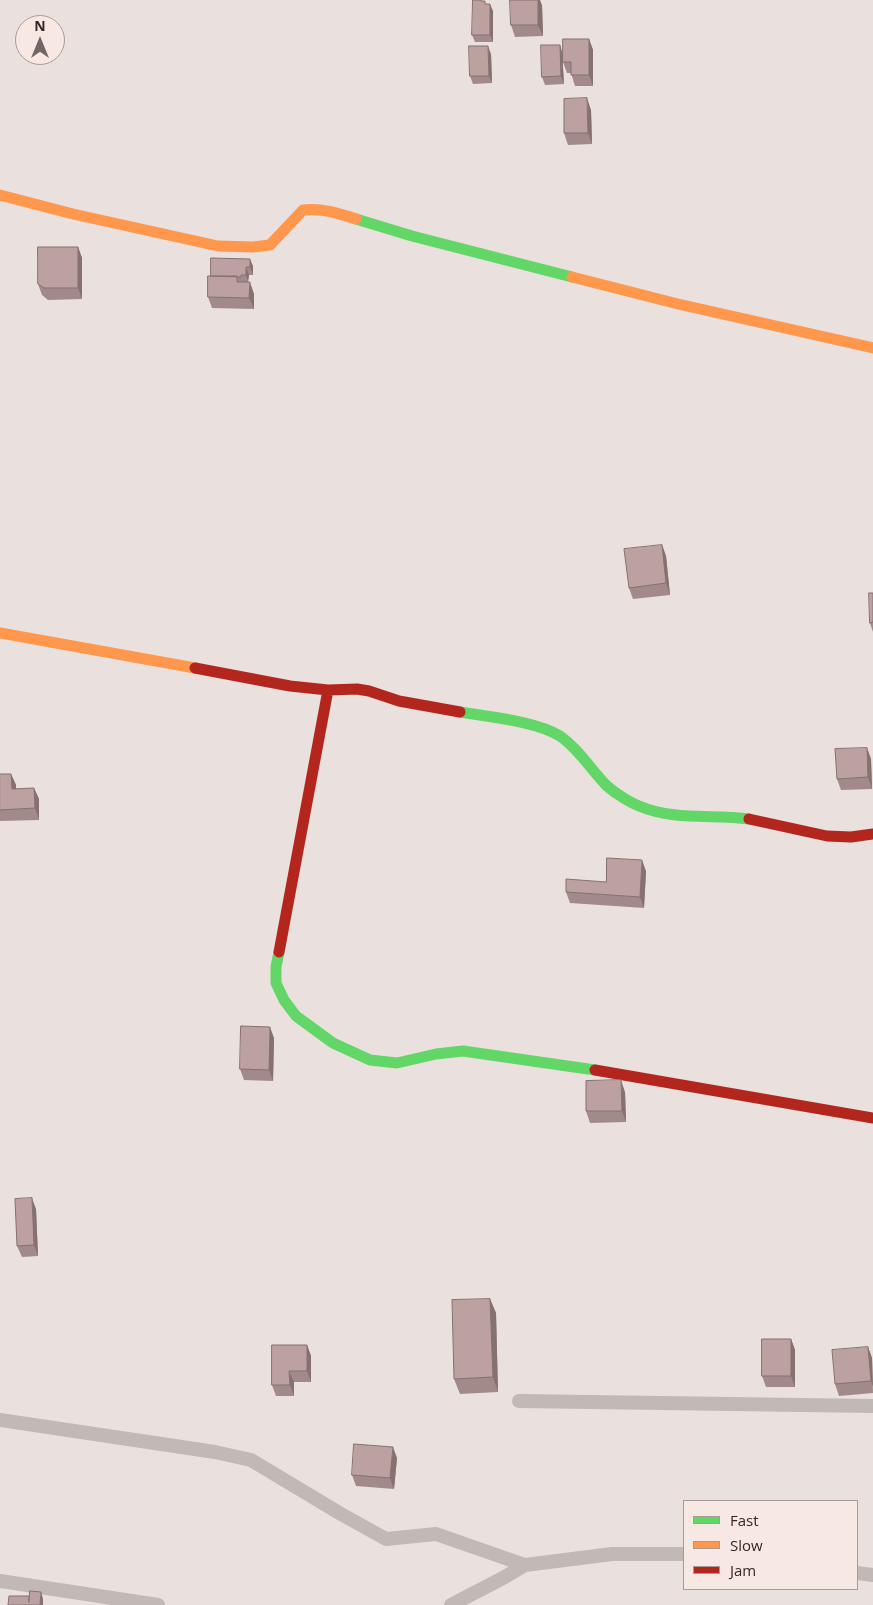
<!DOCTYPE html>
<html>
<head>
<meta charset="utf-8">
<style>
	body { margin:0 }
	#map { position:relative; width:873px; height:1605px; overflow:hidden; background:#eae0dd; font-family:"Open Sans",sans-serif }
	canvas { display:block }
	.legend { position:absolute; left:683px; top:1500px; width:175px; height:90px; box-sizing:border-box; background:#f7e8e3; border:1px solid #a89a97; margin:0; padding:6px 9px; list-style:none; font-size:15px; color:#322626 }
	.legend li { display:flex; align-items:center; gap:10px; height:25px }
	.legend b { width:25px; border:1px solid #a89a97 }
	.north { position:absolute; left:15px; top:15px; width:50px; height:50px; box-sizing:border-box; background:#f7e8e3; border:1px solid #a89a97; border-radius:50%; rotate:0deg; font-size:14px; font-weight:700; line-height:20px; text-align:center; color:#322626 }
	.north::after { content:''; display:block; margin:auto; width:18px; height:22px; background:#726766; clip-path:polygon(50% 0,100% 100%,50% 72%,0 100%) }
</style>
</head>
<body>
<div id="map">
<canvas width="873" height="1605"></canvas>
<ul class="legend">
<li><b style="height:6px;background:#63d668"></b>Fast</li>
<li><b style="height:6px;background:#ff974d"></b>Slow</li>
<li><b style="height:6px;background:#b3261e"></b>Jam</li>
</ul>
<div class="north">N</div>
</div>
<script>
const ctx = document.querySelector('canvas').getContext('2d');
ctx.lineJoin = 'round';
function trace(path, color, width, dash) {
  ctx.strokeStyle = color;
  ctx.lineWidth = width;
  ctx.lineCap = dash ? 'butt' : 'round';
  ctx.setLineDash(dash || []);
  ctx.stroke(path);
}
function fillPath(path, color) {
  ctx.fillStyle = color;
  ctx.fill(path, 'evenodd');
}
const street = new Path2D(`
	M519,1401L873,1406
	M0,1420L215,1452L251,1460L341,1514L386,1539L436,1534L525,1565L612,1554H684
	M857,1573L873,1575
	M0,1581L158,1605
	M451,1605L503,1578L525,1565`);
const fast = new Path2D(`
	M356,219L412,236L572,277
	M460,712C489,717 536,721 560,736C579,749 591,770 607,786C615,793 629,802 639,806C674,821 713,814 749,819
	M279,952L276,967V983L284,1000L296,1016L333,1043L370,1060L397,1063L436,1054L463,1051L595,1070`);
const slow = new Path2D(`
	M0,195L73,214L218,246L253,247L270,245L303,210C322,208 338,213 356,219
	M572,277L678,304L873,348
	M0,633L195,668`);
const jam = new Path2D(`
	M195,668L290,686L328,690L357,689L369,691L399,701L460,712
	M749,819L827,836L851,837L873,834
	M279,952L328,690
	M595,1070L873,1118`);
const wall = new Path2D(`
	M482,1L485,4L493,11V42H475L472,35Z
	M542,5L543,36L515,37L511,25Z
	M589,39L593,50V86H575L571,73H567L563,62Z
	M560,45L562,52L564,84L545,85L542,77Z
	M491,54L492,83L473,84L470,76Z
	M591,110L592,144L568,145L564,133Z
	M78,247L82,258V299L48,300L42,295L38,284Z
	M211,258L253,266V275H249L248,282L254,294V309L212,308L208,297L211,276Z
	M662,545L666,556L670,595L633,599L629,588Z
	M873,593V632L870,623Z
	M867,748L871,759L872,789L841,790L837,779Z
	M0,774H11L16,785V789L34,788L39,799V820L0,821Z
	M646,871L644,908L570,903L566,892Z
	M274,1038L273,1081L244,1080L240,1069Z
	M625,1092L626,1122L590,1123L586,1111Z
	M36,1209L38,1256L22,1257L17,1246Z
	M490,1299L496,1313L498,1392L460,1394L454,1379Z
	M791,1339L795,1350V1387H766L762,1376Z
	M307,1345L311,1356V1382H294V1396H276L272,1385Z
	M868,1347L872,1358L873,1393L839,1396L835,1384Z
	M397,1458L394,1489L356,1486L352,1475Z`);
const shadedWall = new Path2D(`
	M538,0H540L542,5L543,36L538,25Z
	M490,4L493,11V42L490,35Z
	M589,39L593,50V86L589,75Z
	M560,45L562,52L564,84L561,76Z
	M488,46L491,54L492,83L489,76Z
	M587,98L591,110L592,144L588,133Z
	M78,247L82,258V299L78,288Z
	M250,259L253,266V275L250,267Z
	M246,267L249,275L248,282L246,275Z
	M250,282L254,294V309L249,298Z
	M662,545L666,556L670,595L666,583Z
	M867,748L871,759L872,789L868,777Z
	M11,774L16,785V800L12,789Z
	M34,788L39,799V820L35,808Z
	M642,860L646,871L644,908L640,897Z
	M270,1027L274,1038L273,1081L269,1070Z
	M621,1080L625,1092L626,1122L622,1111Z
	M32,1198L36,1209L38,1256L34,1245Z
	M490,1299L496,1313L498,1392L493,1377Z
	M791,1339L795,1350V1387L791,1376Z
	M307,1345L311,1356V1382L307,1371Z
	M868,1347L872,1358L873,1387L871,1381Z
	M289,1371L294,1382V1396L290,1385Z
	M393,1447L397,1458L394,1489L390,1478Z
	M41,1592L43,1599V1605H40Z`);
const building = new Path2D(`
	M473,0H481V1H485V4H490V35H472Z
	M510,0H538V25H511Z
	M563,39H589V75H571V62H563Z
	M541,45H560L561,76L542,77Z
	M469,46H488L489,76H470Z
	M587,98L588,133H564V99Z
	M38,247H78V288H44L38,284Z
	M211,258L250,259V267H246V275H241V277L211,276Z
	M208,276H237V282H250L249,298L208,297Z
	M662,545L666,583L629,588L624,549Z
	M869,593H873V622L870,623Z
	M867,748L868,777L837,779L835,749Z
	M0,774H11L12,789L34,788L35,808L0,810Z
	M607,858L642,860L640,897L566,892V879L606,882Z
	M241,1026L270,1027L269,1070L240,1069Z
	M621,1080L622,1111H586V1081Z
	M32,1198L34,1245L17,1246L15,1199Z
	M490,1299L493,1377L454,1379L452,1300Z
	M762,1339H791V1376H762Z
	M272,1345H307V1371H289L290,1385H272Z
	M868,1347L871,1381L835,1384L832,1350Z
	M354,1444L393,1447L390,1478L352,1475Z
	M30,1591L41,1592L40,1605H8L9,1596H29V1602Z`);
trace(street, '#c2b8b6', 14);
trace(fast, '#63d668', 11);
trace(slow, '#ff974d', 11);
trace(jam, '#b3261e', 11);
fillPath(wall, '#a28a8a');
fillPath(shadedWall, '#847170');
fillPath(building, '#bca1a0');
trace(building, '#847170', 1);
</script>
</body>
</html>
